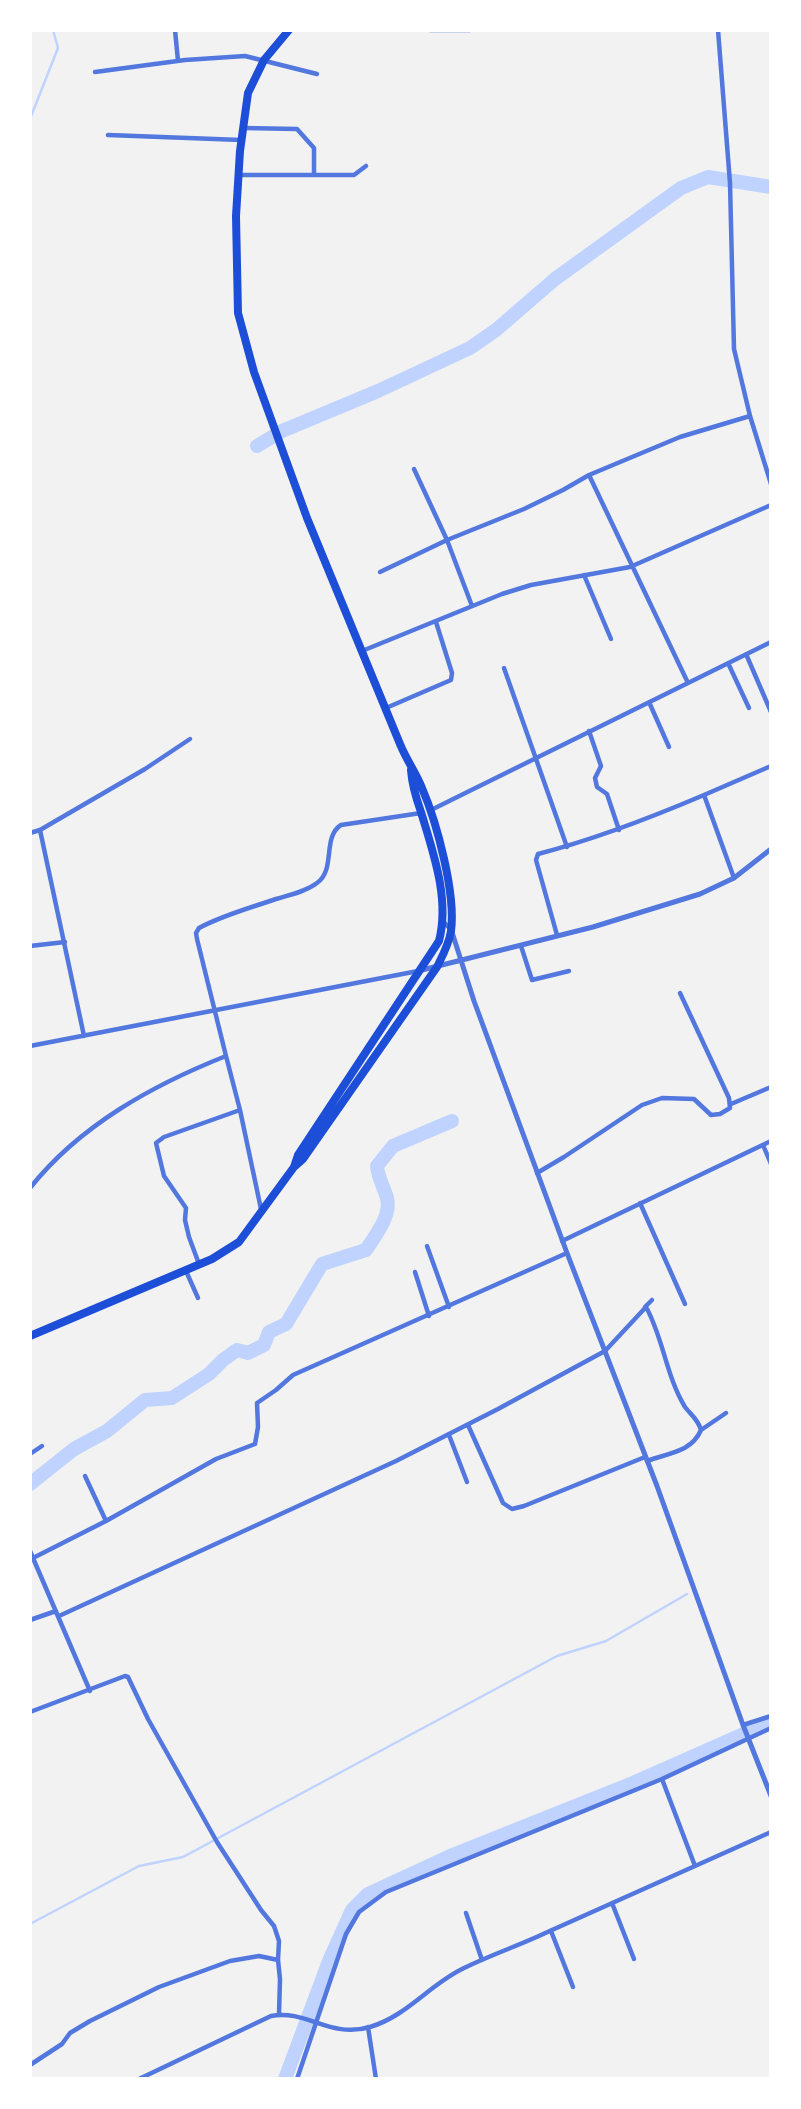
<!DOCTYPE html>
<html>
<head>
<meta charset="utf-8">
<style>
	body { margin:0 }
	#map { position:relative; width:801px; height:2109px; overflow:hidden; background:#f2f2f2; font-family:"Varela Round",sans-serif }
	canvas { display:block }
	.frame { position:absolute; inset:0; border:32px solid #fff; pointer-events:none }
</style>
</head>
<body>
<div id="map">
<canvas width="801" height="2109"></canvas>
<div class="frame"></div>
</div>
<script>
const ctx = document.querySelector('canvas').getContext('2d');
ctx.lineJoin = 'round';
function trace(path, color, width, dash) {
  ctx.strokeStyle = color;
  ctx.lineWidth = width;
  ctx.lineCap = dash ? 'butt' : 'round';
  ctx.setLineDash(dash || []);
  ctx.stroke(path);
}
const stream = new Path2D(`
	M30,119L58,48L53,30
	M30,1924L139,1866L183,1857L557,1656L606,1641L687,1594`);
const river = new Path2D(`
	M257,446L282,431L378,391L470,348L496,330L555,279L681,188L708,177L771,187
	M30,1484L74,1449L107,1431L145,1400L172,1398L209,1374L223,1360L237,1350L248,1353L264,1345L269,1332L286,1324L322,1264L366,1250C375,1236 392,1215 387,1198C384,1187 378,1178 377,1166L393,1146L452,1121
	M285,2079L329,1961L352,1910L368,1894L450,1856L633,1783L771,1722`);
const minor = new Path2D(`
	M175,30L178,61
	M430,30H470
	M718,30L730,183L734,349L750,416L771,484
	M95,72L185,60L245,56L317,74
	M244,128L297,129L314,148V175
	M108,135L241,140
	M240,175H354L366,166
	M414,469L447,540L472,606
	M589,475L688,683
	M380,572L447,540L524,509L563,490L589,475L680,437L750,416
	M584,575L611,639
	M362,651L502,594L531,585L630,567L771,505
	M746,654L771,712
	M728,663L749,708
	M504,668L567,847
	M649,702L669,747
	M386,708L451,680L452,673L436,622
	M589,731L601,766L595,778L597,787L607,794L619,830
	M431,810L771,642
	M40,830L84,1036
	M30,833L40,830L145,769L190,739
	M734,878L704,795L771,766
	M557,935L536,860L538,854C596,839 650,818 704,795
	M30,946L65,942
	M521,946L532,980L569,971
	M30,1046L418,971
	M226,1056L240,1110L261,1209
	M731,1104L771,1087
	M763,1145L771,1164
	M537,1173L564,1157L642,1105L662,1098L694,1099L711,1115L720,1114L730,1108L729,1098L680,993
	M30,1188C80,1125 153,1085 226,1056L197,939L196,933L199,928C223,915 250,908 276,899C289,895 305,892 317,883C336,870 322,837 341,825L421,813
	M640,1203L685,1304
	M562,1241L771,1141
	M427,1246L449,1307
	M199,1264L189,1237L185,1220L186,1208L164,1176L156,1143L164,1137L240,1110
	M186,1271L198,1298
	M415,1272L429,1316
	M645,1307L652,1300
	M468,1425L503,1503L512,1509L524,1506L645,1457
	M701,1430L726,1413
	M449,1435L467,1482
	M30,1454L42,1446
	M85,1476L106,1521
	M30,1551L90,1691
	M33,1558L106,1521L216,1459L255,1444L258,1427L257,1403L276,1390L293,1375L567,1253
	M59,1616L396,1461L498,1409L605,1351L646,1307C663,1337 666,1376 685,1407C691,1415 698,1419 701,1430C691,1453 667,1453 647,1461
	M30,1620L56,1611
	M30,1712L125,1676L128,1677L148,1719L217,1842L261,1910L274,1926L279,1941L278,1960
	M743,1725L771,1716
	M662,1779L695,1866
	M612,1903L634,1959
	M466,1913L482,1960
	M551,1931L573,1987
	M368,2027L376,2079
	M30,2065L62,2044L70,2033L90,2021L159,1987L230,1961L259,1956L278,1960L280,1979L279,2014
	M139,2079L271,2016C307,2009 330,2039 370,2027C407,2016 430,1984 464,1968C493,1954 523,1944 552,1930C625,1898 698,1865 771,1832
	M297,2079L346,1934L359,1912L386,1892L662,1779L771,1728`);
const tertiary = new Path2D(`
	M442,921L451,929L474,1001L567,1253L657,1486L743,1725L771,1796
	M422,970L593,927L700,894L734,878L771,849`);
const trunk = new Path2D(`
	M294,1167L298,1155L439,941C450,899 433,852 421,812C416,798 412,785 411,770
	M30,1336L212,1259L239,1242L294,1167L303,1159L437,967C443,955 449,944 451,931C456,894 437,823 422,788C416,773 406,759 400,744L307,518L254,372L238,313L236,216L240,151L248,93L264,60L289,30`);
trace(stream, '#bfd3fe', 2.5);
trace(river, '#bfd3fe', 14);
trace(minor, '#5277de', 4.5);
trace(tertiary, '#5277de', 5);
trace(trunk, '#1d4ed8', 8);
</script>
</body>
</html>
